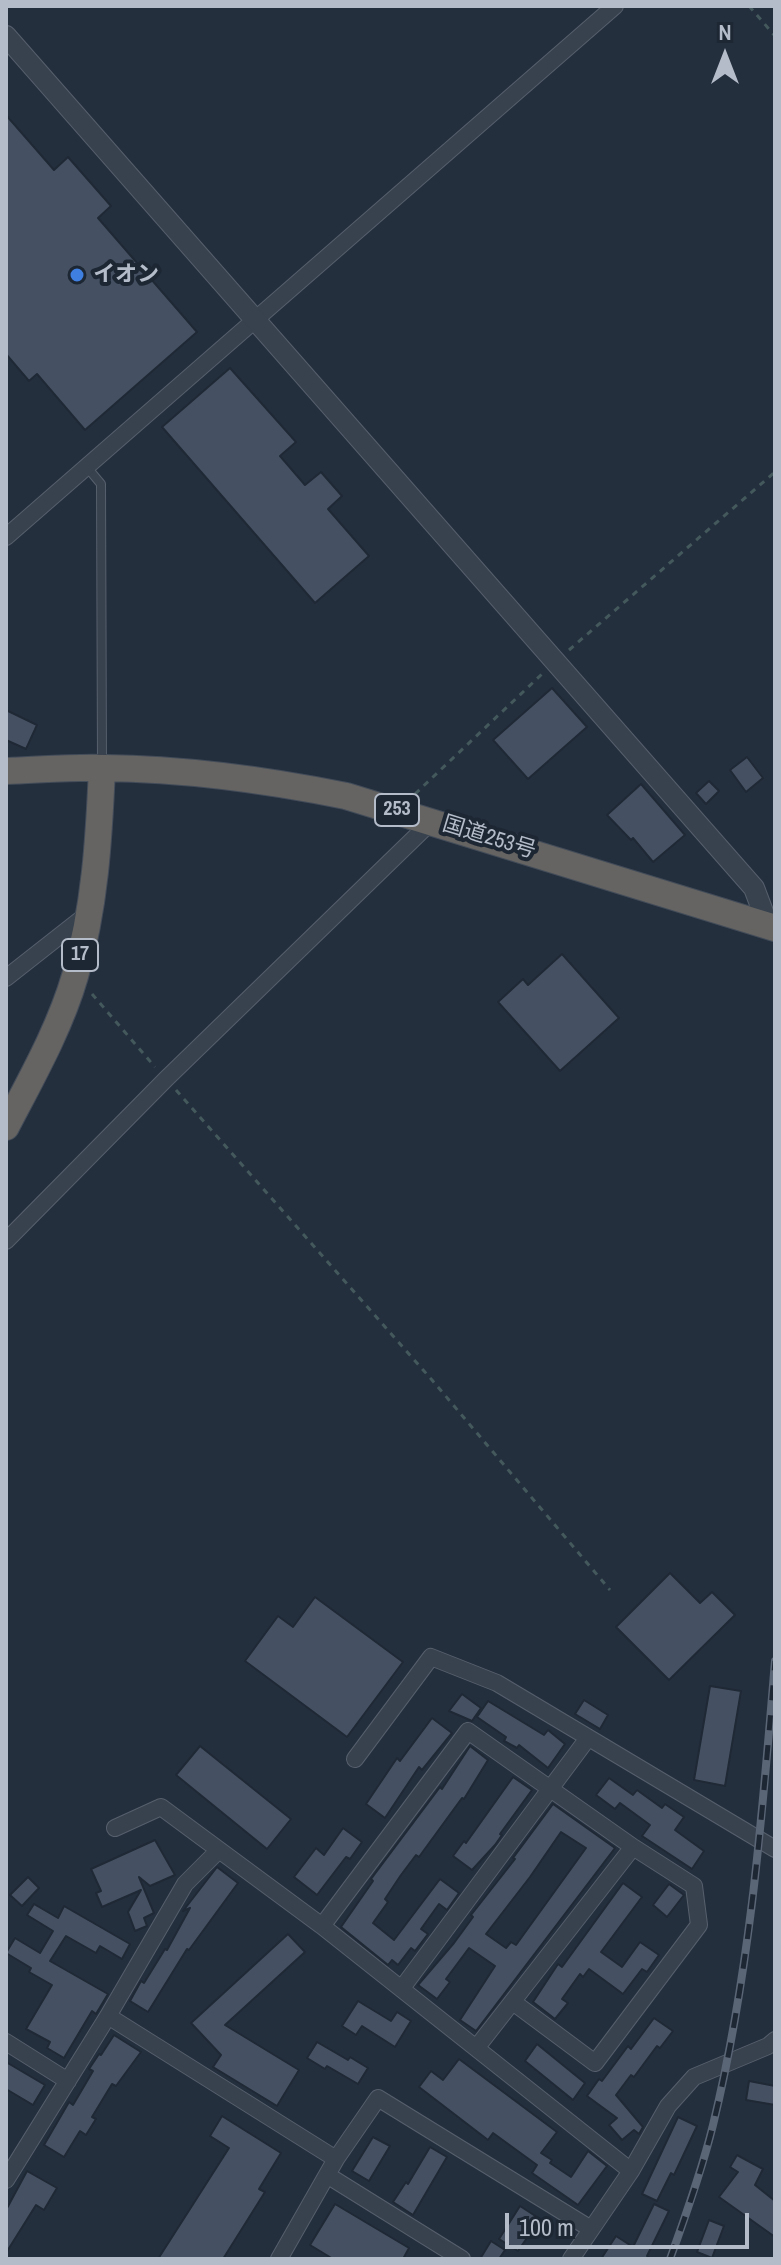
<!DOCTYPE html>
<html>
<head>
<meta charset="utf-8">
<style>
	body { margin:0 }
	#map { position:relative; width:781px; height:2265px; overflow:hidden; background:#242f3e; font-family:"Archivo Narrow",sans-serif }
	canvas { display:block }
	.frame { position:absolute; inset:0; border:8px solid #b4bcc9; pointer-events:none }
	.north { position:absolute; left:685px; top:16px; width:80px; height:80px; -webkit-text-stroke:6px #1d2633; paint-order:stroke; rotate:0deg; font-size:22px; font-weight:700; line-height:32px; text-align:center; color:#b4bcc9 }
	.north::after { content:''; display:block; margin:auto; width:28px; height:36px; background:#b4bcc9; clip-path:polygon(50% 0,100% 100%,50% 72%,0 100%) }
	.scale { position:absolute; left:505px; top:2213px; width:244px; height:36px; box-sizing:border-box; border:4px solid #b4bcc9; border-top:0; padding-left:10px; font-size:24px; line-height:28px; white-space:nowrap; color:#b4bcc9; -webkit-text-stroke:6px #1d2633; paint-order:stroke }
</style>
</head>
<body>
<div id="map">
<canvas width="781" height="2265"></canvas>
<div class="frame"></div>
<div class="north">N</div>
<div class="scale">100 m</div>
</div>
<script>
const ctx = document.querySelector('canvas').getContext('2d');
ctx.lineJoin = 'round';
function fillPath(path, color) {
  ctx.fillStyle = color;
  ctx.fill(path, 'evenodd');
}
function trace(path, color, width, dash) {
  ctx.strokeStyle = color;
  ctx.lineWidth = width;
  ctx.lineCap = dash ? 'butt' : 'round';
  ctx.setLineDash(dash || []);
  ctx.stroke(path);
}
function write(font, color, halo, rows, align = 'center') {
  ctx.font = font + ' "Archivo Narrow","Noto Sans JP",sans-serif';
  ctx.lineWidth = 8;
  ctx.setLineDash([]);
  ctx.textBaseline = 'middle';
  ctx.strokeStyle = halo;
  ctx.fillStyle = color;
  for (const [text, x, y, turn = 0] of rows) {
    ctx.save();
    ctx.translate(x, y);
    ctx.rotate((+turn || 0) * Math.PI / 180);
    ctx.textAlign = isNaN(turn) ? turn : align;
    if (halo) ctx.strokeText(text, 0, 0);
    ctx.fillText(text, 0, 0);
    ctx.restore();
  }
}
const building = new Path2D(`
	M6,115L54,170L68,157L111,206L98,218L197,332L85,430L37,374L29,381L6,354Z
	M230,368L296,442L280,456L305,485L321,472L342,496L328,509L369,556L315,603L162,427Z
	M552,688L587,727L528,779L493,740Z
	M6,710L37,725L26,749L6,740Z
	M747,757L763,778L746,792L730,770Z
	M709,781L719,791L706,804L696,793Z
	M641,784L685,835L653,862L633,838L631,840L607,815Z
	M562,954L619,1018L560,1071L498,1002L523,979L528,985Z
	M670,1573L700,1603L712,1592L735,1615L669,1680L616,1627Z
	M315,1597L403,1662L347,1737L245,1661L278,1616L293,1627Z
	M710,1686L741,1691L725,1786L694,1780Z
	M462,1694L481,1708L472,1721L449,1711Z
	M584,1700L608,1715L600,1729L575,1714Z
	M488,1701L544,1735L548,1730L565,1744L548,1768L519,1745L517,1748L504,1741L506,1737L477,1717Z
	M432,1718L452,1733L422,1770L419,1767L385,1818L366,1804L397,1758L400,1761Z
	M200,1746L291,1819L267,1849L176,1775Z
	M470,1746L488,1760L464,1799L462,1798L419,1857L416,1855L401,1875L385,1899L388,1902L373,1923L394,1940L440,1879L459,1893L447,1910L439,1904L421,1929L428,1934L415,1951L411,1948L398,1965L392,1960L388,1965L341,1927L373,1881L371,1879L440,1787L442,1789Z
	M513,1777L532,1790L500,1834L502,1835L495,1845L472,1870L453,1856L464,1841L466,1843Z
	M609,1778L633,1795L637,1790L662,1808L665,1804L684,1817L675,1830L704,1851L692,1869L642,1836L650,1825L620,1803L615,1809L596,1795Z
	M553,1804L615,1848L476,2031L460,2020L495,1966L469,1948L446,1979L450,1982L437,1999L418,1985L454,1943L473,1917L471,1915L515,1859L513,1858ZM561,1832L586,1848L516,1945L511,1942L506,1948L486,1934L530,1877Z
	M343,1828L362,1842L350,1859L346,1857L317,1895L294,1877L316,1848L324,1855Z
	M155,1840L175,1875L150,1886L139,1877L154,1913L144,1918L147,1926L135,1931L128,1912L141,1890L102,1907L96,1893L101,1891L91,1869Z
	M217,1867L238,1883L189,1950L187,1949L148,2012L130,2001L141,1981L144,1983L165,1949L167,1950L190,1908L183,1911Z
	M28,1877L39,1888L22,1906L10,1895Z
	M623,1883L642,1897L601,1952L622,1967L640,1942L659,1955L647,1972L642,1969L623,1994L589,1969L583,1977L580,1974L562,1999L568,2003L555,2019L533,2002L558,1964L562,1967Z
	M669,1884L684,1895L667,1917L653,1905Z
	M34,1904L58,1918L64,1906L130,1944L122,1959L100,1946L96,1953L66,1936L50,1961L108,1994L96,2014L92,2011L64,2058L47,2048L50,2042L26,2029L52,1985L29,1972L31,1968L6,1953L15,1938L40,1953L53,1931L27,1915Z
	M288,1934L305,1952L225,2025L299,2070L277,2106L213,2067L221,2055L191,2023Z
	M358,2001L391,2021L397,2012L411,2021L395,2047L362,2026L356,2035L342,2026Z
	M654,2018L673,2031L660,2048L657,2046L634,2077L631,2075L616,2095L643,2127L639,2134L634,2130L622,2140L609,2125L617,2118L587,2096L599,2079L602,2081L628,2046L631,2049Z
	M114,2035L141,2052L116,2086L112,2084L92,2117L96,2119L86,2135L80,2131L64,2157L44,2145L69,2102L73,2105L93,2071L89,2069L99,2054L101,2055Z
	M317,2042L348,2060L350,2057L368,2068L358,2084L327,2066L325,2069L307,2058Z
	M537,2044L585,2083L573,2100L525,2061Z
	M459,2059L557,2132L541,2153L552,2160L550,2163L571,2177L588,2151L607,2166L578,2205L532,2173L537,2165L493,2133L488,2140L419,2087L431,2071L443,2080Z
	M6,2062L45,2085L33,2105L6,2089Z
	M749,2081L775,2086V2105L746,2100Z
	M222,2116L281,2153L259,2189L265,2192L223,2259H158L229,2148L210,2136Z
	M678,2117L697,2126L674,2175L671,2173L657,2201L642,2194Z
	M373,2137L390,2146L369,2181L352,2171Z
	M430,2147L447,2157L413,2215L393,2202L406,2182L408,2184Z
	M737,2155L763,2169L755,2185L775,2201V2237L719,2197L738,2172L730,2167Z
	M27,2171L57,2188L44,2210L36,2205L6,2253V2210Z
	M335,2204L409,2248L403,2259H333L310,2245Z
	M654,2204L669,2211L647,2256L651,2259H601L616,2236L633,2247Z
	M520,2206L540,2219L518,2251L499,2239Z
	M709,2220L724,2226L712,2258L697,2252Z
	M491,2241L505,2250L499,2259H480Z`);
const path = new Path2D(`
	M749,6L775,36
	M569,650L775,472
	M415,794L542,674
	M92,994L155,1067
	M176,1090L432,1380L610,1590`);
const service = new Path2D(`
	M86,466L101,484L102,763`);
const minor = new Path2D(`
	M6,537L615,6
	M6,978L90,912
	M6,1241L166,1079L433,820
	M355,1759L431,1657L497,1683L775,1849
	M115,1828L161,1807L322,1926
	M402,1988L588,1738
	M513,2002L595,2063L699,1925L694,1886L633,1847
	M108,2016L336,2159
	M6,2042L68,2081
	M477,2047L633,1847L468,1731L322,1926L631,2171
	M327,2175L462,2259
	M6,2180L108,2016L185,1884L219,1850
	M279,2259L336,2159L378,2098L591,2229
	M571,2259L631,2171L668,2106L694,2077L768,2046L775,2040`);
const tertiary = new Path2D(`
	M6,36L754,888L768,925`);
const trunk = new Path2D(`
	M6,771C38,770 71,767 104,768C185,769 267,780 346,796L775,928
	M6,1127C31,1079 60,1028 75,976C95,908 99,838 102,768`);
const rail = new Path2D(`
	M670,2259C686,2215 702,2170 713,2125C750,1973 762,1817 775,1661`);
const markers = [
	[77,275,8,"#3f7fe0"]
];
const shields = [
	[397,810,44],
	[80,955,36]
];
const shieldNames = [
	["253",397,810],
	["17",80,955]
];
const poiNames = [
	["イオン",93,275]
];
const streetNames = [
	["国道253号",489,838,17]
];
fillPath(building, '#455162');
trace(building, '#1f2835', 2);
trace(service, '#565f6c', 10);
trace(minor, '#565f6c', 18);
trace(tertiary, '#565f6c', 22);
trace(trunk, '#434c59', 28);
trace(path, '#44595c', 3, [6, 6]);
trace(service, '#38414e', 8);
trace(minor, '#38414e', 16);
trace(tertiary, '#38414e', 20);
trace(trunk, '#656462', 26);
trace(rail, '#5a6575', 8);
trace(rail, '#1d2633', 5, [15]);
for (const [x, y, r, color] of markers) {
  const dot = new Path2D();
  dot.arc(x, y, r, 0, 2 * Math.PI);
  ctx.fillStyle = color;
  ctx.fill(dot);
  trace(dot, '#1d2633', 3);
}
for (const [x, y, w] of shields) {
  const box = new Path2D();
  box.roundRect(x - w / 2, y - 16, w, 32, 6);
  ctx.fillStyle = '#1d2633';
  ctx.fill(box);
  trace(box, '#b4bcc9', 2);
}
write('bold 20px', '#b4bcc9', null, shieldNames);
write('bold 22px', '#b4bcc9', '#1d2633', poiNames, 'left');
write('22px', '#b4bcc9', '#1d2633', streetNames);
</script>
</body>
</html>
